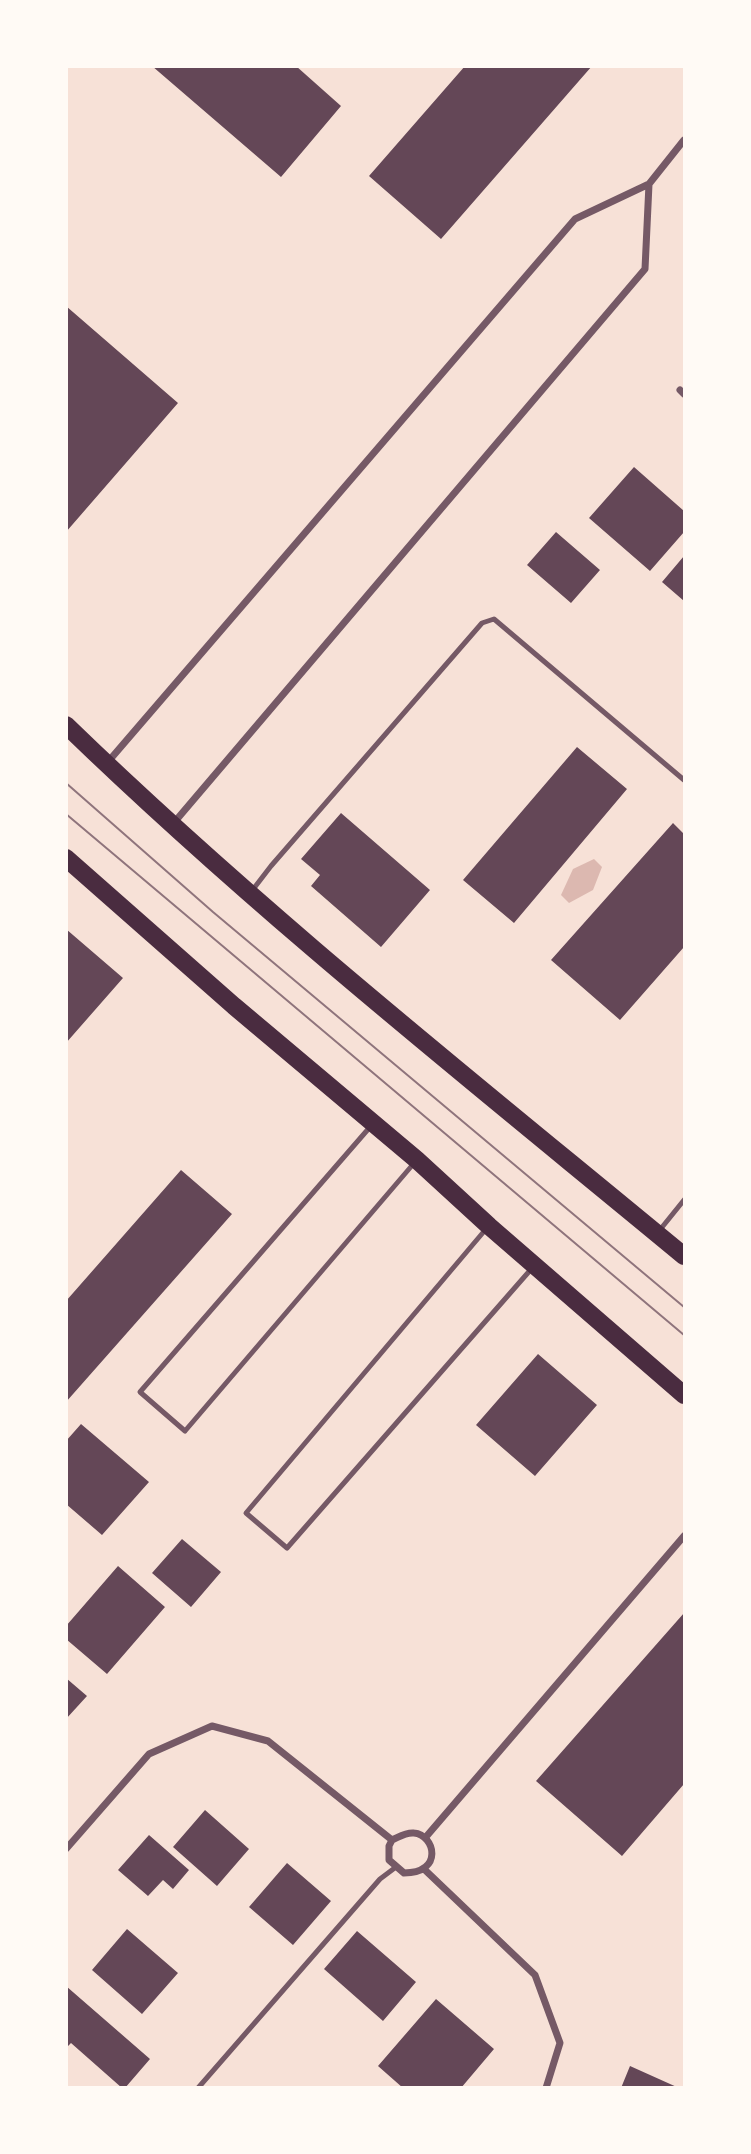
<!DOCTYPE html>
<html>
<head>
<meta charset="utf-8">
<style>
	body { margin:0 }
	#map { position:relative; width:751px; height:2154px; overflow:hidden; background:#f7e1d7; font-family:Karla,sans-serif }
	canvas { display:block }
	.frame { position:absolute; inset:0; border:68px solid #fffaf5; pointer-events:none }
</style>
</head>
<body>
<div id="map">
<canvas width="751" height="2154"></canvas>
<div class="frame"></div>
</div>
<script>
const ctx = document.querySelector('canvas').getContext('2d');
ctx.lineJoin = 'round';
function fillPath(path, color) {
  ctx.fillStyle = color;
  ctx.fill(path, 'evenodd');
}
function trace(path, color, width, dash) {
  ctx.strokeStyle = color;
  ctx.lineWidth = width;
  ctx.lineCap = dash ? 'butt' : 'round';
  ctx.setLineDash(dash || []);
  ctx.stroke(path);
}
const water = new Path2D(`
	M594,859L602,867L593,890L569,903L561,895L573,869Z`);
const building = new Path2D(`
	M152,66H296L341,106L281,177Z
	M465,66H592L441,239L369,176Z
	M66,306L178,403L66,532Z
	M634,467L684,511V532L650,571L589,518Z
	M556,532L600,570L571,603L527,565Z
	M684,556V601L662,582Z
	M577,747L627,789L514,923L463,880Z
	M341,813L430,890L381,947L311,886L320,875L301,859Z
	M673,823L684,834V947L620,1020L551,960Z
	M66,929L123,978L66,1043Z
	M181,1170L232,1214L66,1402V1301Z
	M538,1354L597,1405L535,1476L476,1425Z
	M81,1424L149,1482L102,1535L66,1504V1441Z
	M182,1539L221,1572L191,1607L152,1573Z
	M118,1566L165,1607L107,1674L66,1639V1626Z
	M684,1613V1784L622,1856L536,1781Z
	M66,1678L87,1696L66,1719Z
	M205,1810L249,1849L217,1886L173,1847Z
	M149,1835L189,1870L173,1889L163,1880L148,1896L118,1870Z
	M287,1863L331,1901L293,1945L249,1907Z
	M127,1929L178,1973L142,2014L92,1970Z
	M357,1931L416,1982L383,2021L324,1969Z
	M66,1986L150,2059L125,2088H122L71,2043L66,2048Z
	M436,1999L494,2049L461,2088H403L378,2066Z
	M630,2066L679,2088H621Z`);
const service = new Path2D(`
	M251,892L271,866L482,623L494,619L684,780
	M370,1127L140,1392L185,1431L415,1162
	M486,1229L246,1513L287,1548L533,1267
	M659,1231L684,1200
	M198,2088L380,1879L396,1867`);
const minor = new Path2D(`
	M680,390L684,394
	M107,763L575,219L649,184L684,140
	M172,825L645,269L649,184
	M425,1838L684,1536
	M66,1849L149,1754L212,1726L268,1741L392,1840L389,1846V1860L404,1873C444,1873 435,1835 414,1833C406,1832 399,1837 392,1840
	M425,1870L535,1975L560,2043L546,2088`);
const primary = new Path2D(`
	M66,725C261,914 476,1084 684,1256
	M66,858L234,1006L417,1160L489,1226L684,1395`);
const tram = new Path2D(`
	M66,783L213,912L684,1307
	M66,814L684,1335`);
fillPath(water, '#dcb8b0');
fillPath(building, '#644757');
trace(service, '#755966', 5);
trace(minor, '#755966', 7);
trace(primary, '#4a2c40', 18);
trace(tram, '#8f747c', 2);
</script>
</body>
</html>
